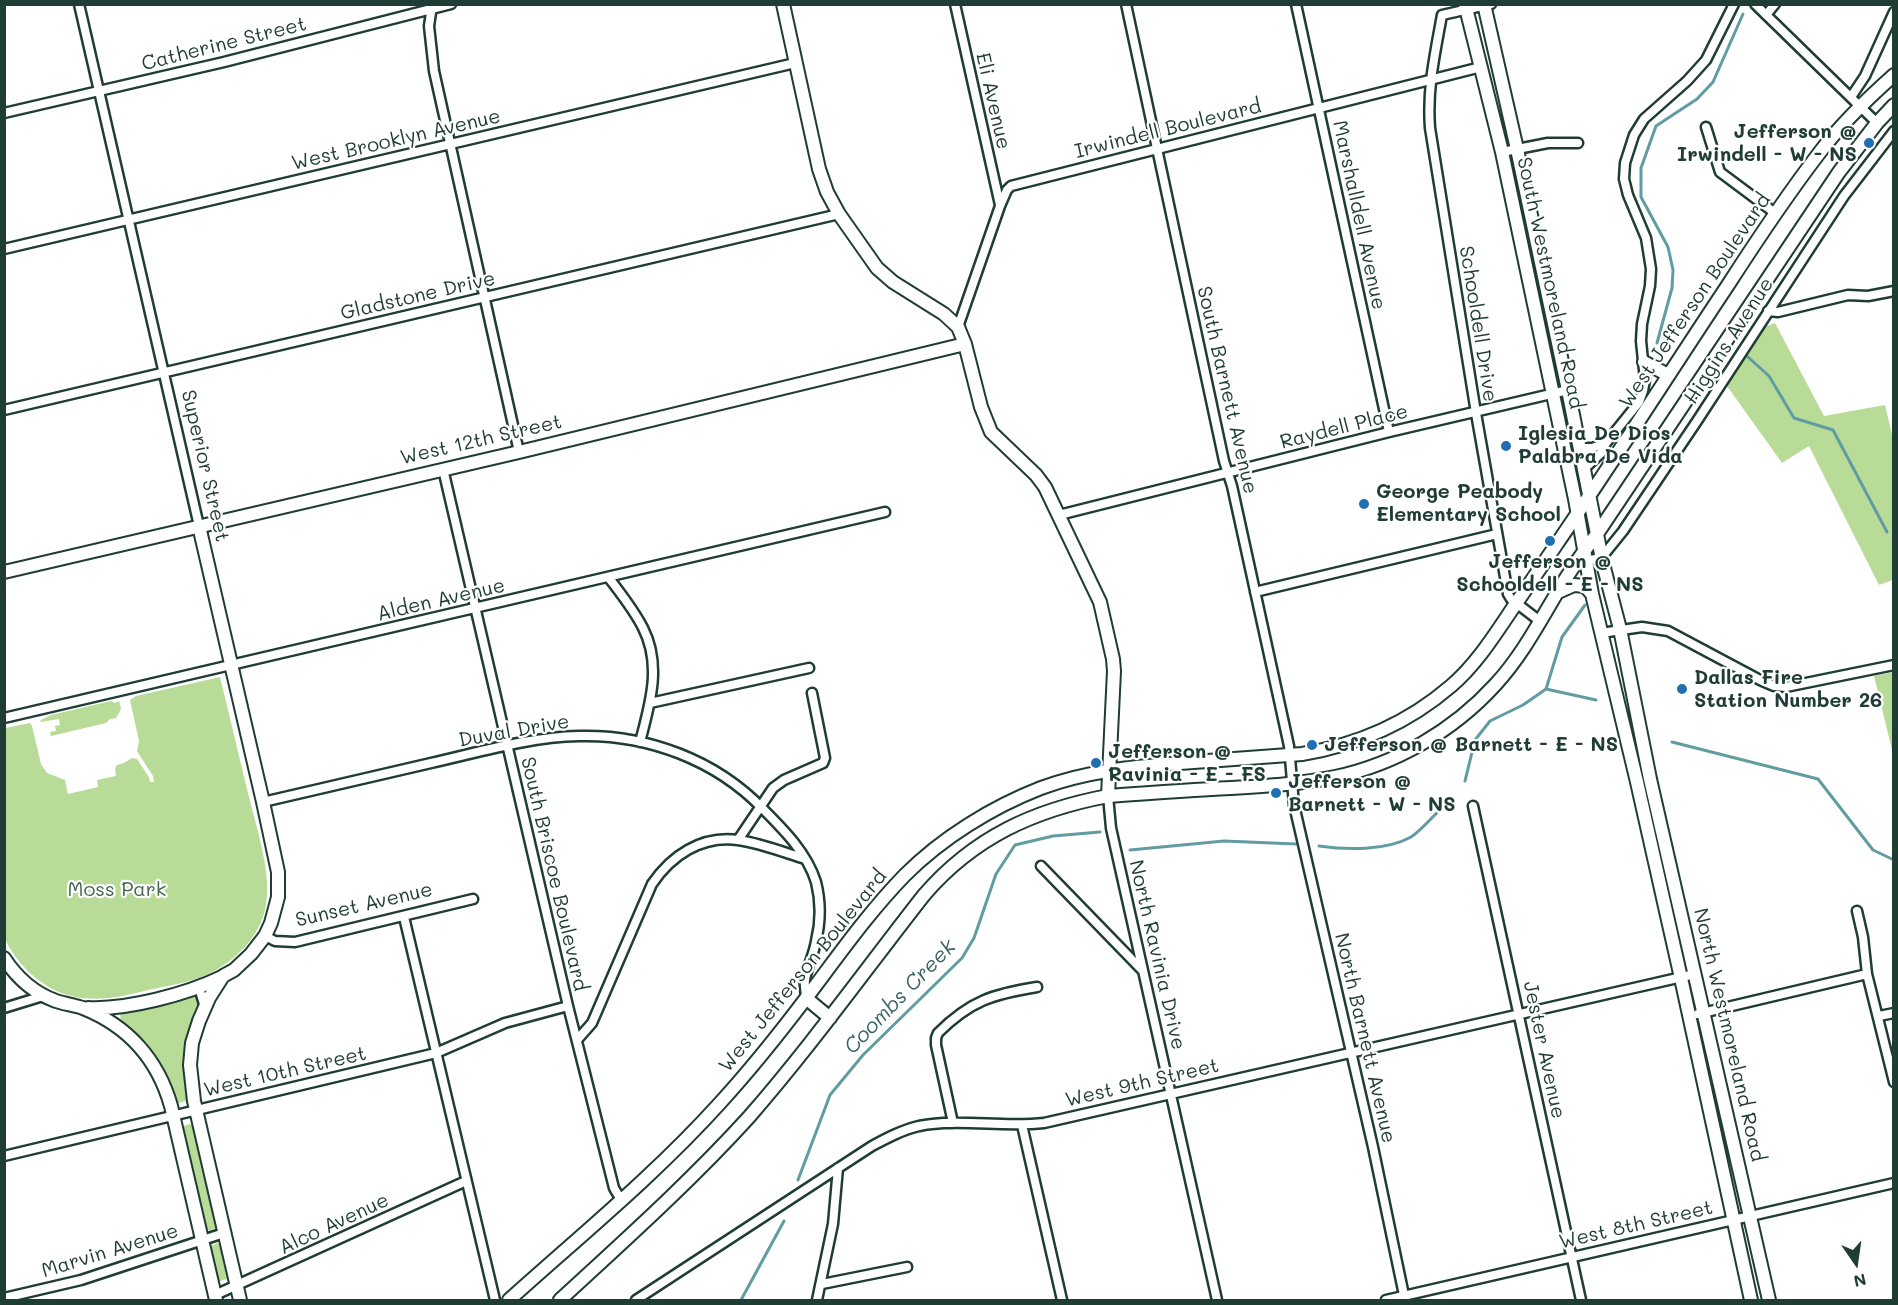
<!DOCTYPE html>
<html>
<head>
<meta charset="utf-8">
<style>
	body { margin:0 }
	#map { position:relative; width:1898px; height:1305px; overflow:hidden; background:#fff; font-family:Mali,sans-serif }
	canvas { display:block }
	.frame { position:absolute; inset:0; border:6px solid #1f3d34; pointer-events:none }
	.north { position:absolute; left:1826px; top:1233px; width:60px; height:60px; -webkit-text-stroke:4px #fff; paint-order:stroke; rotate:167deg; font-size:16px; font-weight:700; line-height:24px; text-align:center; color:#1f3d34 }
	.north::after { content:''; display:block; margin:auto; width:21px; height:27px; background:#1f3d34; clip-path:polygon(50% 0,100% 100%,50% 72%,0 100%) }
</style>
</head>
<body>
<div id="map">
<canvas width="1898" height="1305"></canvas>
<div class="frame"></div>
<div class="north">N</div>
</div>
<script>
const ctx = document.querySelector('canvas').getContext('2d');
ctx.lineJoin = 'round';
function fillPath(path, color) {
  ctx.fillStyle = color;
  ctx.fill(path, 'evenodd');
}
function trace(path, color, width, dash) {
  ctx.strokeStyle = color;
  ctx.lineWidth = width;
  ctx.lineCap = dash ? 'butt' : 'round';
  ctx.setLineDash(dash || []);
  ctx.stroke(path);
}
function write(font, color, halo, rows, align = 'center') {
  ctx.font = font + ' Mali,sans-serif';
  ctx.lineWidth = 4.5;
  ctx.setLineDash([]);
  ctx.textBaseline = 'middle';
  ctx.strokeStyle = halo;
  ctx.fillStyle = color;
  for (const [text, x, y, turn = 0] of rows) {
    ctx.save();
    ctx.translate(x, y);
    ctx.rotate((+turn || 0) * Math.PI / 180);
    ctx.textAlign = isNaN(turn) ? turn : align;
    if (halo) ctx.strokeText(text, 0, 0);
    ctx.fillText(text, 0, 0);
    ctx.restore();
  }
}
const green = new Path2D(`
	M1775,323L1824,416L1885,405L1894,443L1893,580L1879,585L1809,446L1782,463L1727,386L1757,337L1764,327Z
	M1893,672H1894L1893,754L1874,676Z
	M220,677C230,717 239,757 249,797C257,830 273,876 265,910C258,939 233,963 206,975C188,983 167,986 148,990C121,997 95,1003 67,995C39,986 17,964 5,939V728L30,723L32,726L41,764L47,773L65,780L68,794L98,787L97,780L116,776L115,768L117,765L124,763L132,758L137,759L149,777L150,782H154L153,776L137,751L139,741L130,700L136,696Z
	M111,701L115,703L119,701L121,709L116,718L110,719L106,723L51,736L50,732L56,731L55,726L60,725L59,719L40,722L41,720L51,715Z
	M193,995L198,998L200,1008L189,1100L175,1104L122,1025L120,1015L123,1012Z
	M194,1123L217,1227L210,1231L205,1228L180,1127Z
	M217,1243L222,1245L231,1278L217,1282L210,1247Z`);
const stream = new Path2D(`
	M1657,343L1672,288L1673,270L1668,247L1641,197V168L1656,126L1697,99L1713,82L1743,14
	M1748,357L1769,376L1794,418L1833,430L1887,532
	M1546,689L1596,700
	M1672,742L1818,779L1873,850L1894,860
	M1465,781L1475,740L1490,721L1523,705L1546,689L1562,637L1585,605
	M1319,846C1346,850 1386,851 1411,837C1421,831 1442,807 1451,798
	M1130,850L1224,841L1296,844
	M798,1180L830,1095L863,1055L962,958L974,938L996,874L1015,845L1053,836L1100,832
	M741,1300L784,1221`);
const street = new Path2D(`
	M79,4L199,526
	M955,4L1000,205
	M1126,4L1224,461L1232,486L1289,746L1294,805L1373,1147L1405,1300
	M1296,4L1389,432
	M1491,4L1442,15C1435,54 1427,88 1430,128L1477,419L1508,594L1511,599L1541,622
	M1755,4L1877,123
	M432,6L429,26L434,71L519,452
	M1766,15L1775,4
	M1851,97L1865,76L1894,12
	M4,113L224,62L451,4
	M1706,127L1720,172L1775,213
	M1502,152L1548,143H1578
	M4,249L795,63
	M1768,311L1778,312L1848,295L1868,296L1894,291
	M958,327L1000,206L1007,190L1011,186L1481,67
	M4,410L839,214
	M1580,448H1592L1606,443
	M1585,468L1601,453L1606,443L1639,402L1643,391L1645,380L1641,341L1642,324L1650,286L1651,269L1646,238L1628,195L1624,179L1625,163L1634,135L1644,119L1687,81L1706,60L1734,4
	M443,469L568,1006L614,1188L621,1200
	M1059,515L1389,432L1568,390
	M1587,561L1602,557L1623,531L1697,421L1844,196L1894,131
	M609,578C621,594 634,610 643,628C662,665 650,704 640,742
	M1255,592L1497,534
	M1601,633L1642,627L1668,631L1760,680L1774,686L1786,687L1894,665
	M650,703L809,668
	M4,718L885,512
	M1108,796L1111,828L1217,1300
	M263,802C319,789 375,776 431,763C480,752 529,737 579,736C647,734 716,760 763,809C784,830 807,853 816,882C821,902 821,921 816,941C814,954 807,967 805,980C804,986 806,992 806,998
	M1473,806L1581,1300
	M738,840L773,788L784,780L823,763L825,758L812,693
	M1041,866L1143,971
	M1857,911L1863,937L1867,974L1894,1082
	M404,917L495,1300
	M265,936L275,941L295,942L473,899
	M199,988L205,1007
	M4,1008L43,996
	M1698,1014L1867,974
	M1879,1016L1894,1013
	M577,1040L592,1023L652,884C671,856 701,835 738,840C760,843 783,852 805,859
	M953,1123L936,1045V1038L938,1033C970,1001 993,994 1037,987
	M1022,1125L1062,1300
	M4,1156L436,1053L505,1023L568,1006
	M822,1284L907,1267
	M215,1295L466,1181
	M4,1298L81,1280L224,1233
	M636,1300L872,1146C887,1138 902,1130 919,1126C960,1118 1002,1128 1044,1123L1695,974
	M817,1300L833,1224L838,1168
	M1386,1300L1894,1183`);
const secondary = new Path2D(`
	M783,4L819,169L827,192L839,214L877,268L893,282L944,314L958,327L965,344L981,407L991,432L1036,475L1045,487L1100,602L1113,659L1114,671L1108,796
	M1465,4L1502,152L1575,499L1592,594L1637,782L1681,978L1751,1300
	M1484,4L1517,149L1568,390L1603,564L1620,629L1650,779L1769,1300
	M1644,362L1668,375
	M199,526L263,802L278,872V897L271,923L265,936L251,954L234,970L223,976L209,998L199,1021L192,1043L190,1065L194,1101L240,1300
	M4,572L519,452L965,344
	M1558,592L1574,585L1585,586L1592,594
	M4,958C17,978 34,993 56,1001C65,1004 74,1005 83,1008C128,1026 158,1060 171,1106L216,1300
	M806,998L830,1018
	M88,1008C127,1010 187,994 222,977
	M509,1300C580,1236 655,1175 720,1103C751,1069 779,1034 807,997C838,956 868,913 905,875C942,838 992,807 1041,788C1087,771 1132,767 1180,763C1221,760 1261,757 1302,754C1358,745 1408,723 1451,686C1478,663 1497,631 1517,602C1530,583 1543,564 1556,545C1615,459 1670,372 1728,285C1757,240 1787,195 1820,152C1841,124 1867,99 1894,75
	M560,1300C624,1241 690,1182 749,1117C811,1046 866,969 924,895C974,837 1034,810 1108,796C1149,793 1190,790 1231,788C1266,786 1301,784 1335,777C1396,764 1453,731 1495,685C1521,657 1539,623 1558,591C1570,571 1583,552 1597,534L1839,172L1877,123L1894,105`);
const markers = [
	[1869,143,6,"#1f6fb2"],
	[1506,446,6,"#1f6fb2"],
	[1364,504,6,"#1f6fb2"],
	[1550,541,6,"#1f6fb2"],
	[1682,689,6,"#1f6fb2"],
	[1312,745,6,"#1f6fb2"],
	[1096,763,6,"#1f6fb2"],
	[1276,793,6,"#1f6fb2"]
];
const streetNames = [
	["Catherine Street",224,44,-14],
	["Eli Avenue",993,101,77],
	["Irwindell Boulevard",1168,129,-14],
	["West Brooklyn Avenue",396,140,-13],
	["Marshalldell Avenue",1359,215,78],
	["South Westmoreland Road",1550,283,78],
	["Gladstone Drive",418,296,-13],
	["West Jefferson Boulevard",1695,301,-56],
	["Schooldell Drive",1478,324,81],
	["Higgins Avenue",1729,341,-57],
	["South Barnett Avenue",1227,390,77],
	["Raydell Place",1344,427,-14],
	["West 12th Street",481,440,-13],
	["Superior Street",205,466,77],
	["Alden Avenue",441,600,-13],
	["Duval Drive",514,731,-10],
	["South Briscoe Boulevard",554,874,77],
	["Sunset Avenue",364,905,-13],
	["North Ravinia Drive",1157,955,77],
	["West Jefferson Boulevard",803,971,-51],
	["North Westmoreland Road",1729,1035,77],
	["North Barnett Avenue",1365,1038,77],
	["Jester Avenue",1544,1050,78],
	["West 10th Street",285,1072,-13],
	["West 9th Street",1142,1083,-13],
	["Alco Avenue",334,1224,-25],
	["West 8th Street",1636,1225,-13],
	["Marvin Avenue",110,1251,-17]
];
const poiNames = [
	["Jefferson @",1857,132,"right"],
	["Irwindell - W - NS",1857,155,"right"],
	["Iglesia De Dios",1518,434],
	["Palabra De Vida",1518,457],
	["George Peabody",1376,492],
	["Elementary School",1376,515],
	["Jefferson @",1550,562,"center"],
	["Schooldell - E - NS",1550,585,"center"],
	["Dallas Fire",1694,678],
	["Station Number 26",1694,701],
	["Jefferson @ Barnett - E - NS",1324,745],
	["Jefferson @",1108,752],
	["Ravinia - E - FS",1108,775],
	["Jefferson @",1288,782],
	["Barnett - W - NS",1288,805]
];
const parkNames = [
	["Moss Park",117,890]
];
const waterNames = [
	["Coombs Creek",900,997,-46]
];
fillPath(green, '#b8dc97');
trace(stream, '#619ca2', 3);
trace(street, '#1f3d34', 13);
trace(secondary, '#1f3d34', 16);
trace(street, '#fff', 8);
trace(secondary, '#fff', 12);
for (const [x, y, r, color] of markers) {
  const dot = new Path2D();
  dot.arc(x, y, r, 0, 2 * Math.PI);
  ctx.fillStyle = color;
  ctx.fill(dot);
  trace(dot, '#fff', 2);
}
write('20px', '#1f3d34', '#fff', streetNames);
write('bold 20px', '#1f3d34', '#fff', poiNames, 'left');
write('20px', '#45654d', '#fff', parkNames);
write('italic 21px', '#3a6462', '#fff', waterNames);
</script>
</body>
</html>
